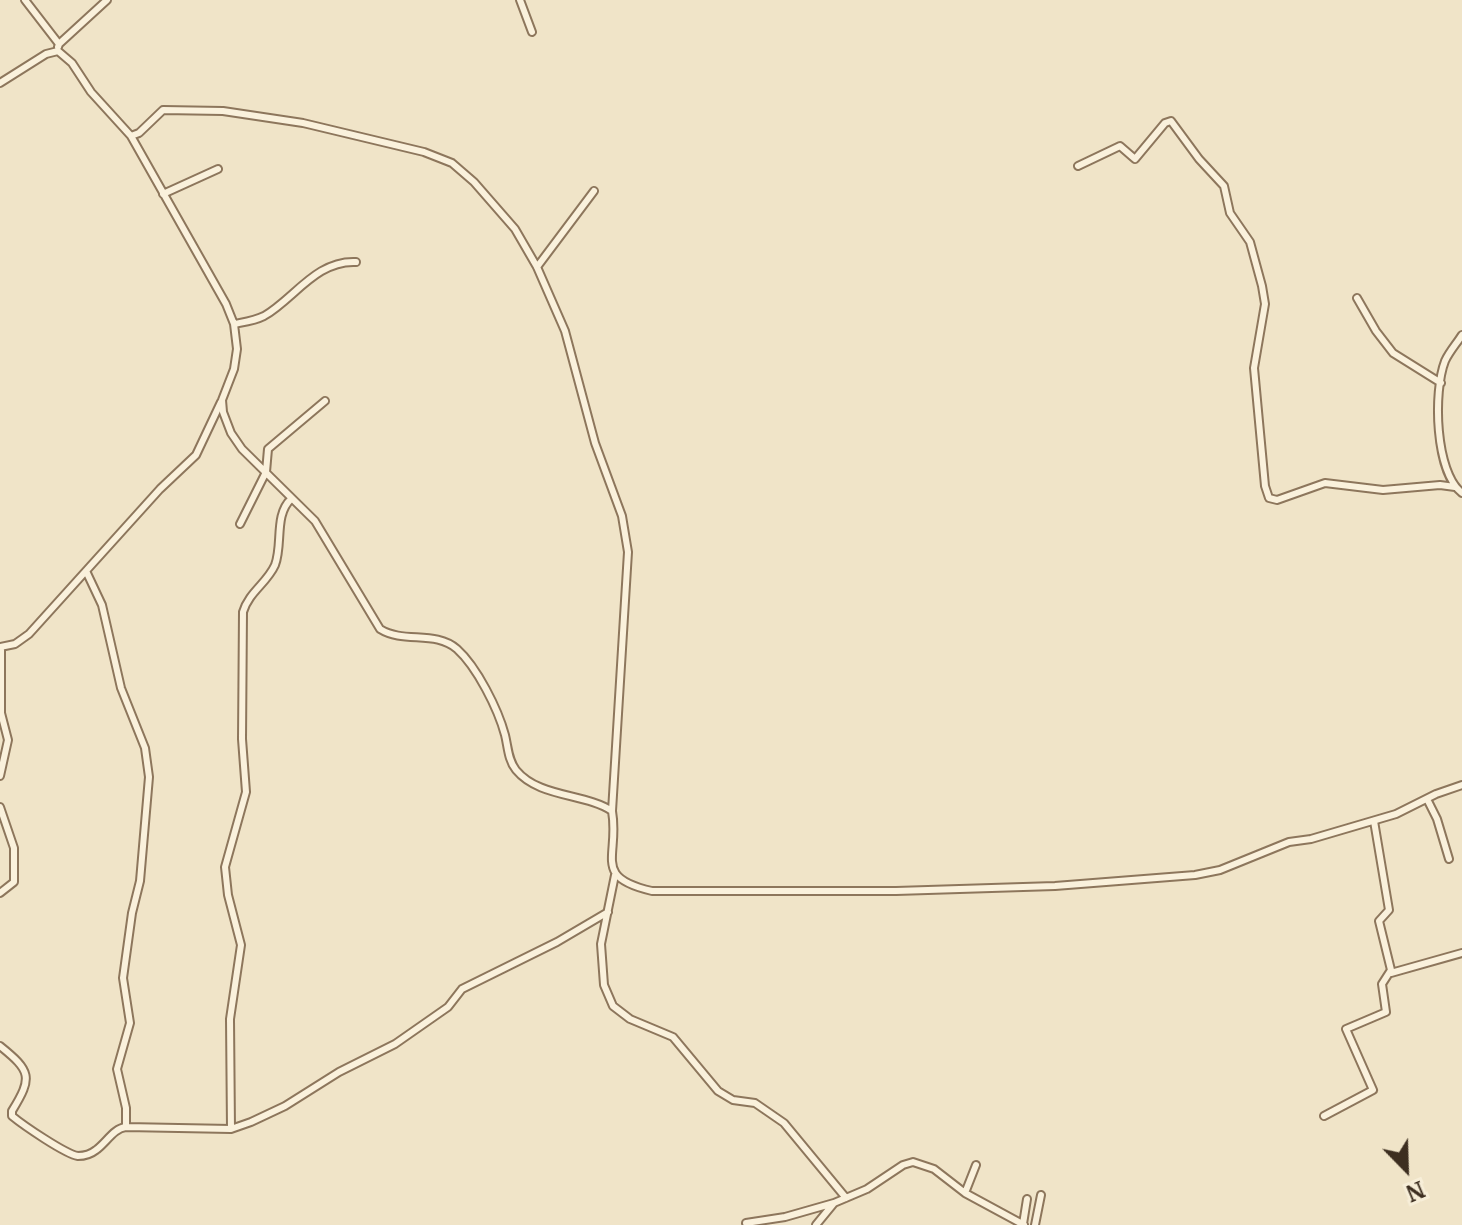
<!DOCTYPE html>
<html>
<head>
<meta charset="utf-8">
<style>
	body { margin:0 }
	#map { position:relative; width:1462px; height:1225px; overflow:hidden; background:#f0e4c8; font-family:Merriweather,serif }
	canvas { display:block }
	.north { position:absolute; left:1366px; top:1129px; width:80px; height:80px; -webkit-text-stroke:6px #f7eed8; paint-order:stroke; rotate:157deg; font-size:22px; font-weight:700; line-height:32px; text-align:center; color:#3d2e20 }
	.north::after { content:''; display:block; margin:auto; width:28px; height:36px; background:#3d2e20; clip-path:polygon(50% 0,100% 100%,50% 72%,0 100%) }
</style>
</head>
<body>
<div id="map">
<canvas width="1462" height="1225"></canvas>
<div class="north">N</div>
</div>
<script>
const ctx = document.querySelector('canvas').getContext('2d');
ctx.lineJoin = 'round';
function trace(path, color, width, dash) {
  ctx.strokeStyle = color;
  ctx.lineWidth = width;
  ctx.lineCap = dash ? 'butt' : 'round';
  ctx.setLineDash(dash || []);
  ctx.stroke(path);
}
const minor = new Path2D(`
	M25,0L59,44L58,47
	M520,0L532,32
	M59,44L107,0
	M0,83L46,54L58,51L72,63L91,92L131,136L226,304L234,324L237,349L234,369L222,400L223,412L231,433L242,449L315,521L380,629C404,644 435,630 457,649C477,667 498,709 505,735C508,747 508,760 516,770C539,798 585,793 612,811C620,856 591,877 652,891H896L1055,886L1195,875L1220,870L1289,842L1311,839L1396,814L1436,794L1462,785
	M131,136L139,133L163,110L223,111L303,123L424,152L452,163L474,182L515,229L537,267L565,331L595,443L622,516L628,552L612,811
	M1078,166L1120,146L1135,159L1165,123L1171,121L1199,159L1224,186L1230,213L1250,242L1262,286L1265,304L1254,368L1265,486L1269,498L1277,500L1325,483L1383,490L1440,485L1455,487
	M163,194L218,169
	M537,267L594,191
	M1357,298L1376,331L1393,353L1441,383
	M234,324C244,322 254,321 264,316C294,299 316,260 356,262
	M1462,335C1457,343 1449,352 1445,361C1433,392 1435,472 1462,493
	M240,524L266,472L268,449L325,401
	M86,571L102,605L121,688L145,748L149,777L140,881L132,913L123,978L130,1023L117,1069L126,1108V1127L231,1129L251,1122L285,1106L339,1072L395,1044L448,1007L462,989L557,942L608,912
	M0,647L15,644L29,634L160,489L196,455L221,402
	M0,776L8,740L1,713V648
	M1427,799L1437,819L1449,859
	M0,807L14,848V882L0,893
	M615,875L601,944L604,985L613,1006L630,1019L673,1037L718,1091L733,1100L755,1103L784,1123L846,1198
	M1391,973L1462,953
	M0,1046C31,1071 33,1077 12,1111V1116C23,1125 65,1154 78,1156C85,1156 91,1154 96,1150C106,1143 114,1128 126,1127
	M1324,1116L1373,1090L1346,1029L1386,1012L1382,984L1391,970L1379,921L1389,910L1374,821
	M231,1129L230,1019L241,945L228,895L225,867L246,792L242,739L243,612C249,592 267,583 275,565C283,544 274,515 291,499
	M965,1193L976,1165
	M746,1223L785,1217L834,1203
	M1023,1224L1027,1199
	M816,1225L834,1203L867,1189L903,1165L913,1162L934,1169L965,1193L1024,1225
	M1035,1225L1041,1195`);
trace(minor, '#8d765c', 10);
trace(minor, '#faf1dc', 6);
</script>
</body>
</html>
